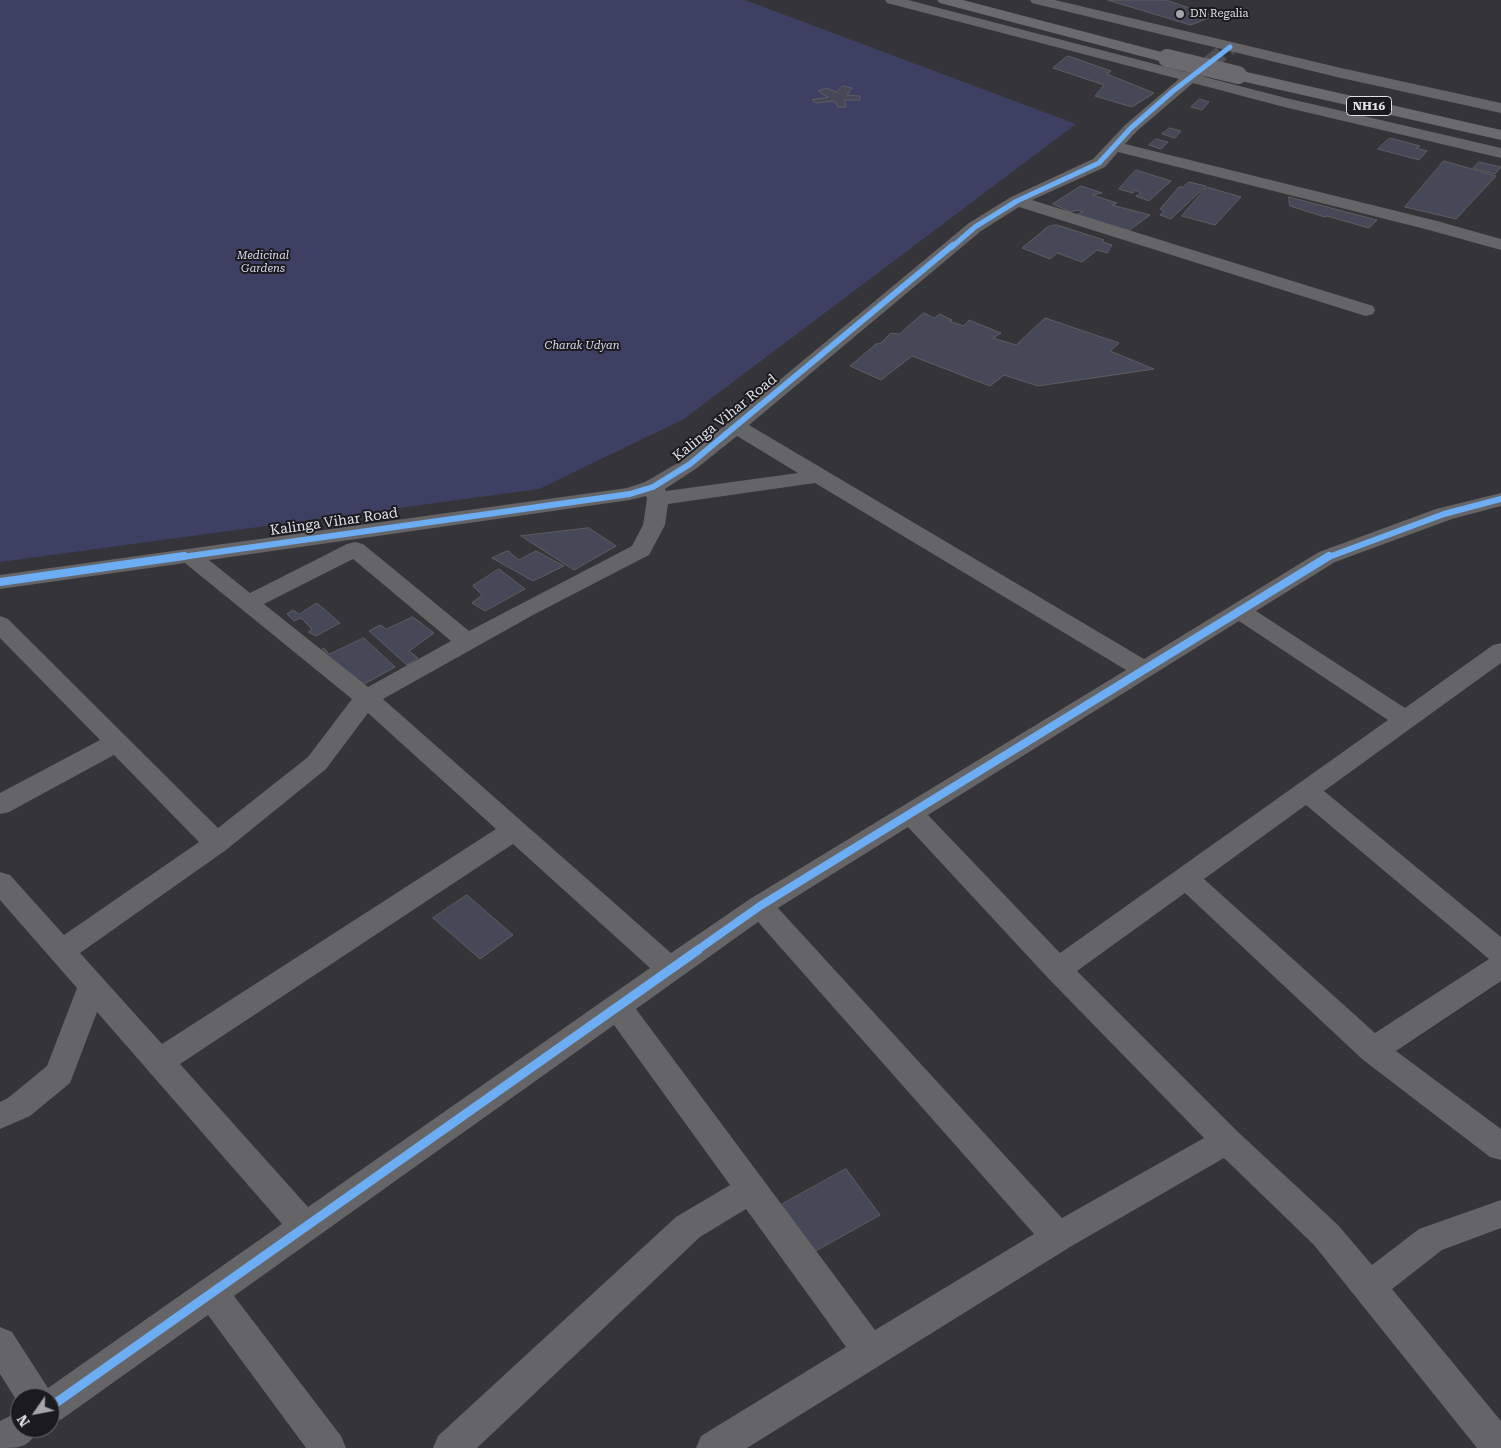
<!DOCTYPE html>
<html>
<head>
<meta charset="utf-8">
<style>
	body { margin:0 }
	#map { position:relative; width:1501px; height:1448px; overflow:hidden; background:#343439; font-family:"Roboto Serif",serif }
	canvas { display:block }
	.north { position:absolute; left:10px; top:1388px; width:50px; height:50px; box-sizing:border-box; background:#1a1a1f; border:1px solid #6a6a70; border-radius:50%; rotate:237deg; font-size:14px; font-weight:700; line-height:20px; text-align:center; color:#e1e2e9 }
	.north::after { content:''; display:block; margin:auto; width:18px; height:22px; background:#a4a5ab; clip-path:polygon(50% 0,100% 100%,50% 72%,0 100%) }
</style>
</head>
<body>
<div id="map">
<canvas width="1501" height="1448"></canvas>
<div class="north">N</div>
</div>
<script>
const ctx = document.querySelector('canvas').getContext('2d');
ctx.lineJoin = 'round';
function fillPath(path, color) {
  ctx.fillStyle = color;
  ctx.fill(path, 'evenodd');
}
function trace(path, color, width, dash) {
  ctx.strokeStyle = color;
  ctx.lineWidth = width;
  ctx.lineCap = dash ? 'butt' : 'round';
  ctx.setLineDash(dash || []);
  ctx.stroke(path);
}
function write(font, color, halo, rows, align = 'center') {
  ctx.font = font + ' "Roboto Serif",serif';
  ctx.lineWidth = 4;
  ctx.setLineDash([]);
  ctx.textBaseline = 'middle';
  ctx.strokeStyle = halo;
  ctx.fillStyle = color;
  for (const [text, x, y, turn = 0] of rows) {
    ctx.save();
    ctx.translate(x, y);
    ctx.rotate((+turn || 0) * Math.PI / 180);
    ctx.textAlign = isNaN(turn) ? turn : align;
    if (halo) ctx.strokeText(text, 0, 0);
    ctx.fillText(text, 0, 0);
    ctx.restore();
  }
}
const green = new Path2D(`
	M0,0H745L1076,124L684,419L539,489L0,562Z`);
const building = new Path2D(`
	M1108,0H1166L1213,16L1191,25Z
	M1068,56L1111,71L1107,74L1154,93L1132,107L1095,96L1104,85L1053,68Z
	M843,86L852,88L847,95L860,96V100H844L846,107H838L834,101L816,103L812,100L828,97L818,91L827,88L836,92Z
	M1200,99L1209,102L1202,110L1191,107Z
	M1170,128L1181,131L1175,138L1162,134Z
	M1390,138L1420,146L1416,148L1427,151L1419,160L1378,149Z
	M1156,139L1168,142L1161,149L1149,145Z
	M1444,161L1496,176L1456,219L1405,207Z
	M1479,162L1501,167L1495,174L1473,168Z
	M1136,170L1171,181L1149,201L1136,196L1141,193L1135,190L1133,193L1119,189Z
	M1189,182L1206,186L1171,219L1160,215L1164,211L1160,209L1179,187H1183Z
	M1081,186L1102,193L1092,195L1117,203L1112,205L1150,215L1126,233L1076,215L1083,212L1077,210L1071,212L1053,204Z
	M1207,187L1241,197L1215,225L1182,216Z
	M1289,197L1377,220L1369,228L1327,216L1325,217L1290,206Z
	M1057,225L1104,240L1102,242L1112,245L1107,253L1097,250L1082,262L1057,253L1050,259L1022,248L1045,229L1050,226Z
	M924,313L934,318L940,314L952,320L949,321L964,326L969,320L1001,333L993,338L1016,345L1045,318L1119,343L1110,351L1154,369L1038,386L1004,375L990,386L912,356L881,380L850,366L876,344L881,343L891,333L899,334Z
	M589,528L616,546L574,570L521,536Z
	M508,551L519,560L536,551L564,566L533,581L492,558Z
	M499,569L525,589L485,611L472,603L482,595L473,586Z
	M317,603L340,623L316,636L308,632L312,629L301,618L294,621L287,614L293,610L299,614Z
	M413,617L434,633L409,651L418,658L407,665L369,631L380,625L386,629Z
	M364,638L395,667L359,687L317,653L324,648L329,654Z
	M467,895L513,935L480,959L433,918Z
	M846,1169L880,1215L812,1253L779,1206Z`);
const minorTunnel = new Path2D(`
	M1190,78L1230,47`);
const minor = new Path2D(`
	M885,0H908L1286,98L1501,148V158L1284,107L1193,83L1137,131L1125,144L1437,221L1501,239V250L1425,229L1118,152L1105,167L1032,200L1373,306L1375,310L1373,314L1366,316L1359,314L1019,207L981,231L749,425L1144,659L1319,552L1436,509L1501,493V506L1452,519L1335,562L1256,611L1405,708L1493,645L1501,643V663L1324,791L1501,937V981L1396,1051L1501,1129V1160L1490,1157L1362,1059L1185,893L1077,971L1238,1132L1338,1225L1372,1265L1419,1229L1501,1200V1228L1442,1250L1392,1289L1501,1421V1448H1477L1314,1245L1224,1158L1070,1247L747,1448H696L701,1436L846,1347L746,1209L700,1237L477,1448H433L438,1436L676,1217L730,1185L614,1025L234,1296L341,1436L346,1448H306L208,1315L62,1419L50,1424V1398H20V1406L0,1374V1327L12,1332L48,1388L282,1224L97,1012L70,1083L30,1116L0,1129V1102L8,1098L47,1066L77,988L0,900V872L10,875L64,935L199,842L114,755L9,812L0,814V793L100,740L0,638V616L8,619L218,828L308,757L352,699L185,563L0,589V575L627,488L645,482L683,460L969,223L1011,197L1093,159L1125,125L1179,79L887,3ZM737,436L798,473L666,491L665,489L697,468ZM815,483L1126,670L750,899L671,953L383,699L533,615L649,555L665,525L668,504ZM646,496L647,499L643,525L632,546L469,631L363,544L355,542L347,544L250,593L209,560L630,500ZM353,559L451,641L368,687L264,604ZM1239,621L1388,720L1060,953L928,815ZM368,713L496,829L162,1044L80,953L226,850L326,769ZM1306,805L1489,959L1375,1033L1204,879ZM908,827L1048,978L1204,1138L1062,1218L778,908ZM513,844L650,968L308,1207L180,1064ZM758,922L1034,1234L875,1330L636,1009Z
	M1030,0H1055L1341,68L1501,103V113L1341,78L1032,3Z
	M20,1411V1428H38C29,1448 21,1448 0,1448V1421Z`);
const highway = new Path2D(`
	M937,0H963L1173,55L1175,58L1173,61L1167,63L940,3Z
	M1238,70L1501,130V140L1232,79L1230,75L1232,71Z`);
const highwayBridge = new Path2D(`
	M1167,58L1238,75`);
const cyclewayFar3 = new Path2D(`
	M952,247L975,227L1017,201L1099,163L1131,128L1173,91L1230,47`);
const cyclewayFar2 = new Path2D(`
	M175,558L630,494L653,487L690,464L953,245
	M1326,558L1444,514L1501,499`);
const cyclewayFar1 = new Path2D(`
	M0,582L184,556
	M696,951L760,906L1329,556`);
const cycleway = new Path2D(`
	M50,1407L698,950`);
const markers = [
	[1180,14,5,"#a4a5ab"]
];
const farPoinames = [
	["DN Regalia",1190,14]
];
const farParknames = [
	["Medicinal",263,256],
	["Gardens",263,269],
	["Charak Udyan",582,346]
];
const shields = [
	[1369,106,45]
];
const shieldNames = [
	["NH16",1369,106]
];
const streetNames = [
	["Kalinga Vihar Road",725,418,-39],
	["Kalinga Vihar Road",334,522,-8]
];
fillPath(green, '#3d4063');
fillPath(building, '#474857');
trace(building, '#5d5d62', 1);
trace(minorTunnel, '#4e4e53', 16, [16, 8]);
fillPath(minor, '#656567');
fillPath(highway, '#6b6b6f');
trace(highwayBridge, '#6b6b6f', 18);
trace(cyclewayFar3, '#6dadf4', 5);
trace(cyclewayFar2, '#6dadf4', 6);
trace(cyclewayFar1, '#6dadf4', 8);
trace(cycleway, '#6dadf4', 9);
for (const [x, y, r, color] of markers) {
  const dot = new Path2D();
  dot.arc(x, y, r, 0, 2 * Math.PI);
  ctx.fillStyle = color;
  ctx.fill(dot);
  trace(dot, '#1a1a1f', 2);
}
write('11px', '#e1e2e9', '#1a1a1f', farPoinames, 'left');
write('italic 11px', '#dbdef2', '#1a1a1f', farParknames);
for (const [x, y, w] of shields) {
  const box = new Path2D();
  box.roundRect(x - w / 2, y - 9.5, w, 19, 4);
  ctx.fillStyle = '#1a1a1f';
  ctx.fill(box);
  trace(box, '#e1e2e9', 1);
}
write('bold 12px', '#e1e2e9', null, shieldNames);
write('14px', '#e1e2e9', '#1a1a1f', streetNames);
</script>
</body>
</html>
